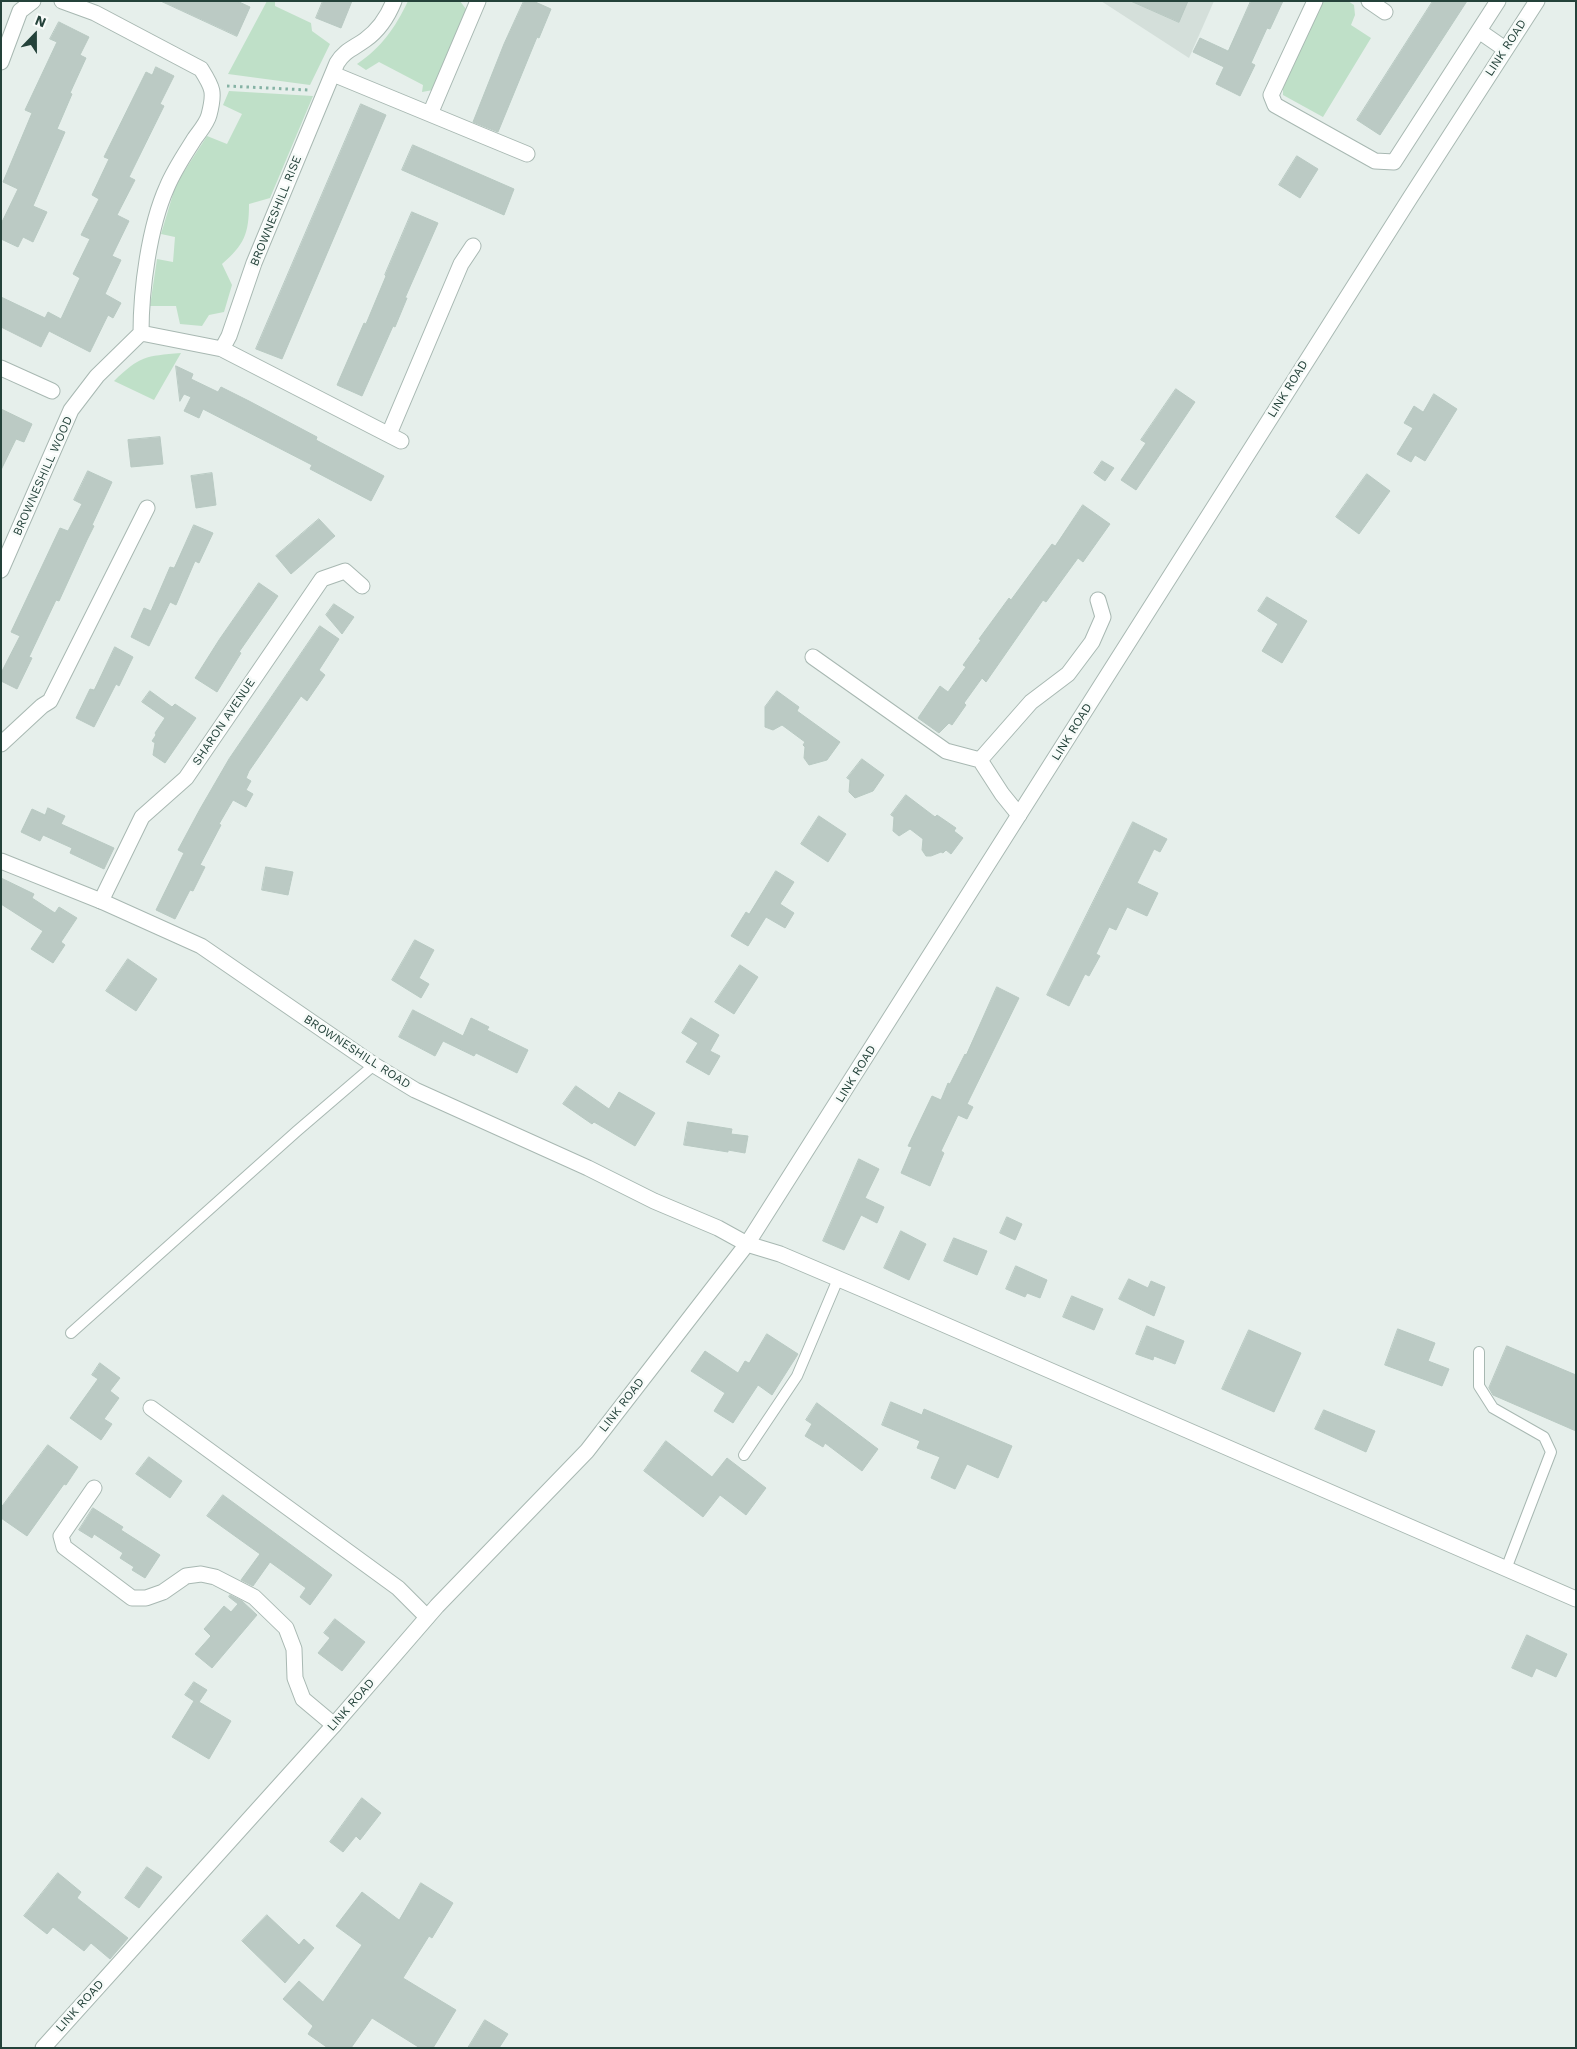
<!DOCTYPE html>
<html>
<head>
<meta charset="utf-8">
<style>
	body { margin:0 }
	#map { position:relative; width:1577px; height:2049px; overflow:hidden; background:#e6efeb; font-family:"Work Sans",sans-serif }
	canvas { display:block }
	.frame { position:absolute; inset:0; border:2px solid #24423a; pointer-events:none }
	.north { position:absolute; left:10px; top:10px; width:50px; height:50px; -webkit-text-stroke:4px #f7fbf9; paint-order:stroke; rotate:22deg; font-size:14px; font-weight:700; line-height:20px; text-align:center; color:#24423a }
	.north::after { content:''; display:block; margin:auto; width:18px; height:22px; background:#24423a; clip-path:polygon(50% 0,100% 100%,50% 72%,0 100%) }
</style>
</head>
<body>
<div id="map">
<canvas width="1577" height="2049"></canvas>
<div class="frame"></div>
<div class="north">N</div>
</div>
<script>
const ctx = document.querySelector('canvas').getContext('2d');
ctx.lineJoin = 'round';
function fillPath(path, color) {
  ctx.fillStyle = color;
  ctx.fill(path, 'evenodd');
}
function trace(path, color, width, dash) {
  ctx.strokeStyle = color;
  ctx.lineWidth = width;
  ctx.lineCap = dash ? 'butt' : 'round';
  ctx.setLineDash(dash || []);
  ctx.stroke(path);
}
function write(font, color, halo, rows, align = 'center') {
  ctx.font = font + ' "Work Sans",sans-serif';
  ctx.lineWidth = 5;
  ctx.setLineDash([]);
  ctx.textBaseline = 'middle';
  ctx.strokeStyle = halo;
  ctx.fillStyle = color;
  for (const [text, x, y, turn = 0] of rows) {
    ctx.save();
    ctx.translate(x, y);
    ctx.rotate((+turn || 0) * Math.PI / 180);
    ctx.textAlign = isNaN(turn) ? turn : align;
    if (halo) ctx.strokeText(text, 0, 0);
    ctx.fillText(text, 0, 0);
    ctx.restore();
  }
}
const built = new Path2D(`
	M1101,1H1214L1189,58Z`);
const green = new Path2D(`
	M267,1H275V6L311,23L312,31L330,44L310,85L228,74Z
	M408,1H460L469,13L433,90L422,92L423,85L379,62L366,70L357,64C382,47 395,28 408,1Z
	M1323,1H1348L1354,5L1355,15L1351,25L1371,38L1323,117L1283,95V87Z
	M229,91L313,96L270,198L249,204C249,234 244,245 222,264L232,285L224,312L209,315L202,326L180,324L176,306H150L157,259L173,262L175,237L161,234L176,184L207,136L227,144L242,114L223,105Z
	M181,353L154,400L114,381C140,356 145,356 181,353Z`);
const building = new Path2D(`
	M161,1H237L250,7L237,36Z
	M323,1H352L341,28L316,18Z
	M524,1H533L551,9L539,38L537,37L498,132L473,122L504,44Z
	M1131,1H1188L1179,22Z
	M1251,1H1283L1270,29L1267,28L1251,63L1255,65L1240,96L1216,84L1224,67L1193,52L1200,38L1228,51Z
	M1433,1H1467L1380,135L1357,120Z
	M59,22L89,37L80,55L86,58L70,93L72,94L57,129L65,132L33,206L47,212L33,242L23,237L18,247L1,239V224L18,189L3,182L32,113L25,110L57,42L50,39Z
	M156,67L174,76L160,104L164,106L129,177L135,180L117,215L129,221L112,256L121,260L105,294L121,303L113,318L108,315L90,352L49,331L41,347L1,327V297L45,318L48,312L61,319L80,278L73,274L90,239L81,235L99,199L92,195L109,159L104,157L146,72L152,75Z
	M361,104L386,115L282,359L256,349Z
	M413,145L514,189L504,215L402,170Z
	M1297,156L1318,169L1300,198L1279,185Z
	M412,212L438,223L405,298H407L395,327L393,326L362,396L337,385L364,323L366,324L386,276L385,275Z
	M176,366L193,374L191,379L218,392L221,387L249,401L317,437L316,440L384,476L371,501L310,469L312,465L203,409L199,418L184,411L191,397L184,394L180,401Z
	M1176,389L1195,402L1136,490L1121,480L1146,443L1141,440Z
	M1434,394L1457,409L1425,461L1415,455L1411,462L1397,454L1413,428L1404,423L1414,406L1423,412Z
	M1,409L32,424L24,442L16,439L1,470Z
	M160,437L163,464L131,467L128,440Z
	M1102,461L1114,468L1105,481L1094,473Z
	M88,471L112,482L92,525L94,526L87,540L59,601L56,600L29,657L32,658L17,689L1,681V673L20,636L11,632L60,528L68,531L82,504L74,500Z
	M212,473L216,505L196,508L191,476Z
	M1367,474L1390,491L1359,534L1336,517Z
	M1083,505L1110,524L1083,562L1078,558L1046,602L1043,600L986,682L982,678L964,703L966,705L952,725L949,723L939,733L918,718L940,686L948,692L966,667L963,665L981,640L979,639L1009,598L1011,600L1052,544L1055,546Z
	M319,519L335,536L291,574L276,556Z
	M194,525L213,533L199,563L195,561L176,605L170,602L149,646L131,637L144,608L151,611L170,567L174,568Z
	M259,583L278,596L239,652L241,653L217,692L195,678L219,640Z
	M1267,597L1307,621L1282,663L1262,651L1278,624L1258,611Z
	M334,604L354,617L342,634L326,615Z
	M320,626L339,639L319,670L325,675L307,701L301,696L249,771L246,778L251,781L246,790L253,794L246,807L233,800L219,824L221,825L200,865L205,867L193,891L190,890L175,919L156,910L184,853L178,850L200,809L229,759Z
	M115,647L133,657L119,686L116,684L94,727L76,718L90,689L94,690Z
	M150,691L172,707L175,704L196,718L165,763L153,755L155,743L152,741L156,735L155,733L165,718L142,702Z
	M777,691L799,707L797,711L840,742L827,760L809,765L804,758L805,747L803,745L805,742L782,725L773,730L765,727V707Z
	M862,759L884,775L873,791L855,798L849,792L850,780L847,778Z
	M906,795L935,817L937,815L956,828L954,831L963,838L951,854L946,850L943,853L941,852L931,856H926L922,850L923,839L910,829L899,836L893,831L894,817L891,815Z
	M48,808L65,816L61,824L114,848L104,869L70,853L72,848L43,835L40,841L21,832L32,809L45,815Z
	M819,816L846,834L828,862L801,844Z
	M1133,822L1167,839L1160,852L1154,849L1137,883L1158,893L1147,916L1127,907L1116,930L1109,927L1096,954L1100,956L1089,976L1085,974L1069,1006L1047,995Z
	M266,867L293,872L288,895L262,890Z
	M776,871L794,882L780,904L794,913L785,928L766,917L748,946L731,936L746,912L749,914Z
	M1,878L34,894L32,898L55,913L59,907L77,918L61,942L65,945L53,963L31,949L43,931L1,904Z
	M415,940L434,950L419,978L429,984L421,998L392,980Z
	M128,959L157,979L136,1011L106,991Z
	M740,965L758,977L734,1014L715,1002Z
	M997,987L1019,998L967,1104L973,1107L967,1119L958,1115L941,1151L944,1153L930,1186L901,1173L912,1147L908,1146L932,1096L941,1100L948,1083L950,1084L965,1054L966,1055Z
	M413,1010L463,1036L471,1018L489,1027L487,1030L528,1050L517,1073L476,1053L474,1056L443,1041L435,1056L399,1037Z
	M691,1018L719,1035L710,1051L720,1056L709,1075L686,1062L698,1043L682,1033Z
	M576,1086L609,1109L619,1092L655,1113L635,1146L594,1122L592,1124L563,1104Z
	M688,1122L732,1129L731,1134L748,1136L745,1153L728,1150V1152L684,1145Z
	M859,1159L879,1169L865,1198L884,1207L877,1223L861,1215L844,1250L823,1241Z
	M1007,1217L1022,1224L1015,1240L1000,1233Z
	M901,1231L926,1244L909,1280L884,1268Z
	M954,1238L987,1251L977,1275L944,1261Z
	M1016,1266L1047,1280L1040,1298L1027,1293L1025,1297L1006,1289Z
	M1129,1279L1148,1288L1151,1281L1165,1287L1154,1316L1119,1299Z
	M1072,1296L1103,1309L1094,1330L1063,1317Z
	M1147,1326L1184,1341L1175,1364L1154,1356L1153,1360L1136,1354Z
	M1398,1329L1435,1343L1428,1361L1449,1369L1442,1386L1385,1365Z
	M1249,1330L1301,1353L1274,1412L1222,1389Z
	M767,1334L798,1354L772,1395L758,1385L733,1423L714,1411L725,1393L691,1371L705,1351L738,1373L745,1361L749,1363Z
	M1507,1346L1576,1375V1431L1493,1395L1489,1388Z
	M100,1363L120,1378L110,1391L119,1398L104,1419L112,1424L101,1440L70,1418L98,1379L92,1375Z
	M891,1402L922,1415L924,1409L1012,1446L998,1478L967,1464L955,1489L931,1478L940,1457L917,1448L920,1441L882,1425Z
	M817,1403L878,1449L862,1471L825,1443L823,1447L805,1436L812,1424L806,1420Z
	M1324,1410L1375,1431L1366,1452L1315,1429Z
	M666,1441L712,1477L727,1458L766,1488L746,1515L720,1495L703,1517L644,1471Z
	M48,1445L78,1467L66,1485L64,1484L27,1536L1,1518V1508Z
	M149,1457L182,1481L170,1498L136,1474Z
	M223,1495L332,1575L310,1605L300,1597L306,1588L270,1562L253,1586L241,1580L260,1554L207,1516Z
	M93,1508L123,1527L121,1530L160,1555L145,1578L132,1570L134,1567L120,1558L123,1553L94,1534L92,1538L79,1530Z
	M230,1595L242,1601L257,1615L212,1668L195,1654L211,1636L204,1629L224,1606L231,1612L238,1604L229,1597Z
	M335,1619L365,1642L342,1671L318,1653L330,1638L324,1633Z
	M1527,1635L1567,1654L1556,1677L1536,1668L1532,1677L1512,1668Z
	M194,1682L207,1690L199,1702L231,1721L209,1759L172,1737L194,1701L185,1695Z
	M362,1798L381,1813L360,1840L356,1836L343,1852L330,1842Z
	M147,1867L162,1877L139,1908L125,1898Z
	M58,1873L81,1892L77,1898L128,1938L110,1959L91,1943L84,1951L53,1927L47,1934L24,1916Z
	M421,1883L453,1903L432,1938L429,1936L403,1978L456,2010L433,2048H420L372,2018L351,2048H328L308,2034L313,2026L283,1999L299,1981L323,2002L362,1945L336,1926L362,1892L399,1920Z
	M267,1915L299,1945L304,1939L314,1948L285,1983L242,1941Z
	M485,2020L508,2034L499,2048H468Z`);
const path = new Path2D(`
	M227,86L308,90`);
const service = new Path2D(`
	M71,1333L297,1131L374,1065
	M1479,1352V1386L1493,1408L1544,1437L1551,1452L1506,1569
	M744,1455L797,1376L838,1279`);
const minor = new Path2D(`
	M478,1L430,114L527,154
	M1315,1L1271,95L1275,105L1375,161L1394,162L1498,1
	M1369,1L1385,12
	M1479,31L1505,49
	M1,62L20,11L33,1
	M333,74L430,114
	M141,333L222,349L401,441
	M222,349L229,336L254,263L337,63C344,51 354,48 365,40C379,30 388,16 394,1
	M1,368L52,391
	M389,434L461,264L473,246
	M1,570L71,410L97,376L141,333C141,290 149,227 167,187C174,170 185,154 195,138C200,131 207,123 209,115C215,92 213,88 201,69L95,13L62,1
	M813,657L946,751L980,760L1002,794L1019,815
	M1,744L42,706L50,701L147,508
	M980,760L1031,702L1068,674L1092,642L1103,617L1098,600
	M101,901L142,817L186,778L322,579L345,571L362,586
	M151,1408L398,1588L427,1617
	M94,1488L61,1536L64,1547L132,1598H146L163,1592L186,1576L201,1574L215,1577L254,1597L286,1628L294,1649L295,1678L303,1699L334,1725`);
const tertiary = new Path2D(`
	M1,861L101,901L201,946L374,1065L415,1090L588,1168L654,1201L718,1228L747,1244L780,1254L867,1291L1576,1599
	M43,2048L334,1725L437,1606L587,1451L747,1244L1410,198L1537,1`);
const streetNames = [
	["LINK ROAD",1506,48,-57],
	["BROWNESHILL RISE",276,211,-68],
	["LINK ROAD",1288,389,-58],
	["BROWNESHILL WOOD",43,476,-66],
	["SHARON AVENUE",224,722,-56],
	["LINK ROAD",1072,732,-58],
	["BROWNESHILL ROAD",357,1052,33],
	["LINK ROAD",856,1074,-58],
	["LINK ROAD",622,1405,-52],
	["LINK ROAD",351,1705,-49],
	["LINK ROAD",80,2006,-48]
];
fillPath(built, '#d4dfda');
fillPath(green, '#bfe0c8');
fillPath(building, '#bbcac4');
trace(building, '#b8c9c2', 1);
trace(service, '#a8b8b2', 12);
trace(minor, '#a8b8b2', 17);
trace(tertiary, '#a8b8b2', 17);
trace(path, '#86b3a5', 3, [2.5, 4]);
trace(service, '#fff', 10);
trace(minor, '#fff', 15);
trace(tertiary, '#fff', 15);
write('12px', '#24423a', '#f7fbf9', streetNames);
</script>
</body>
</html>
